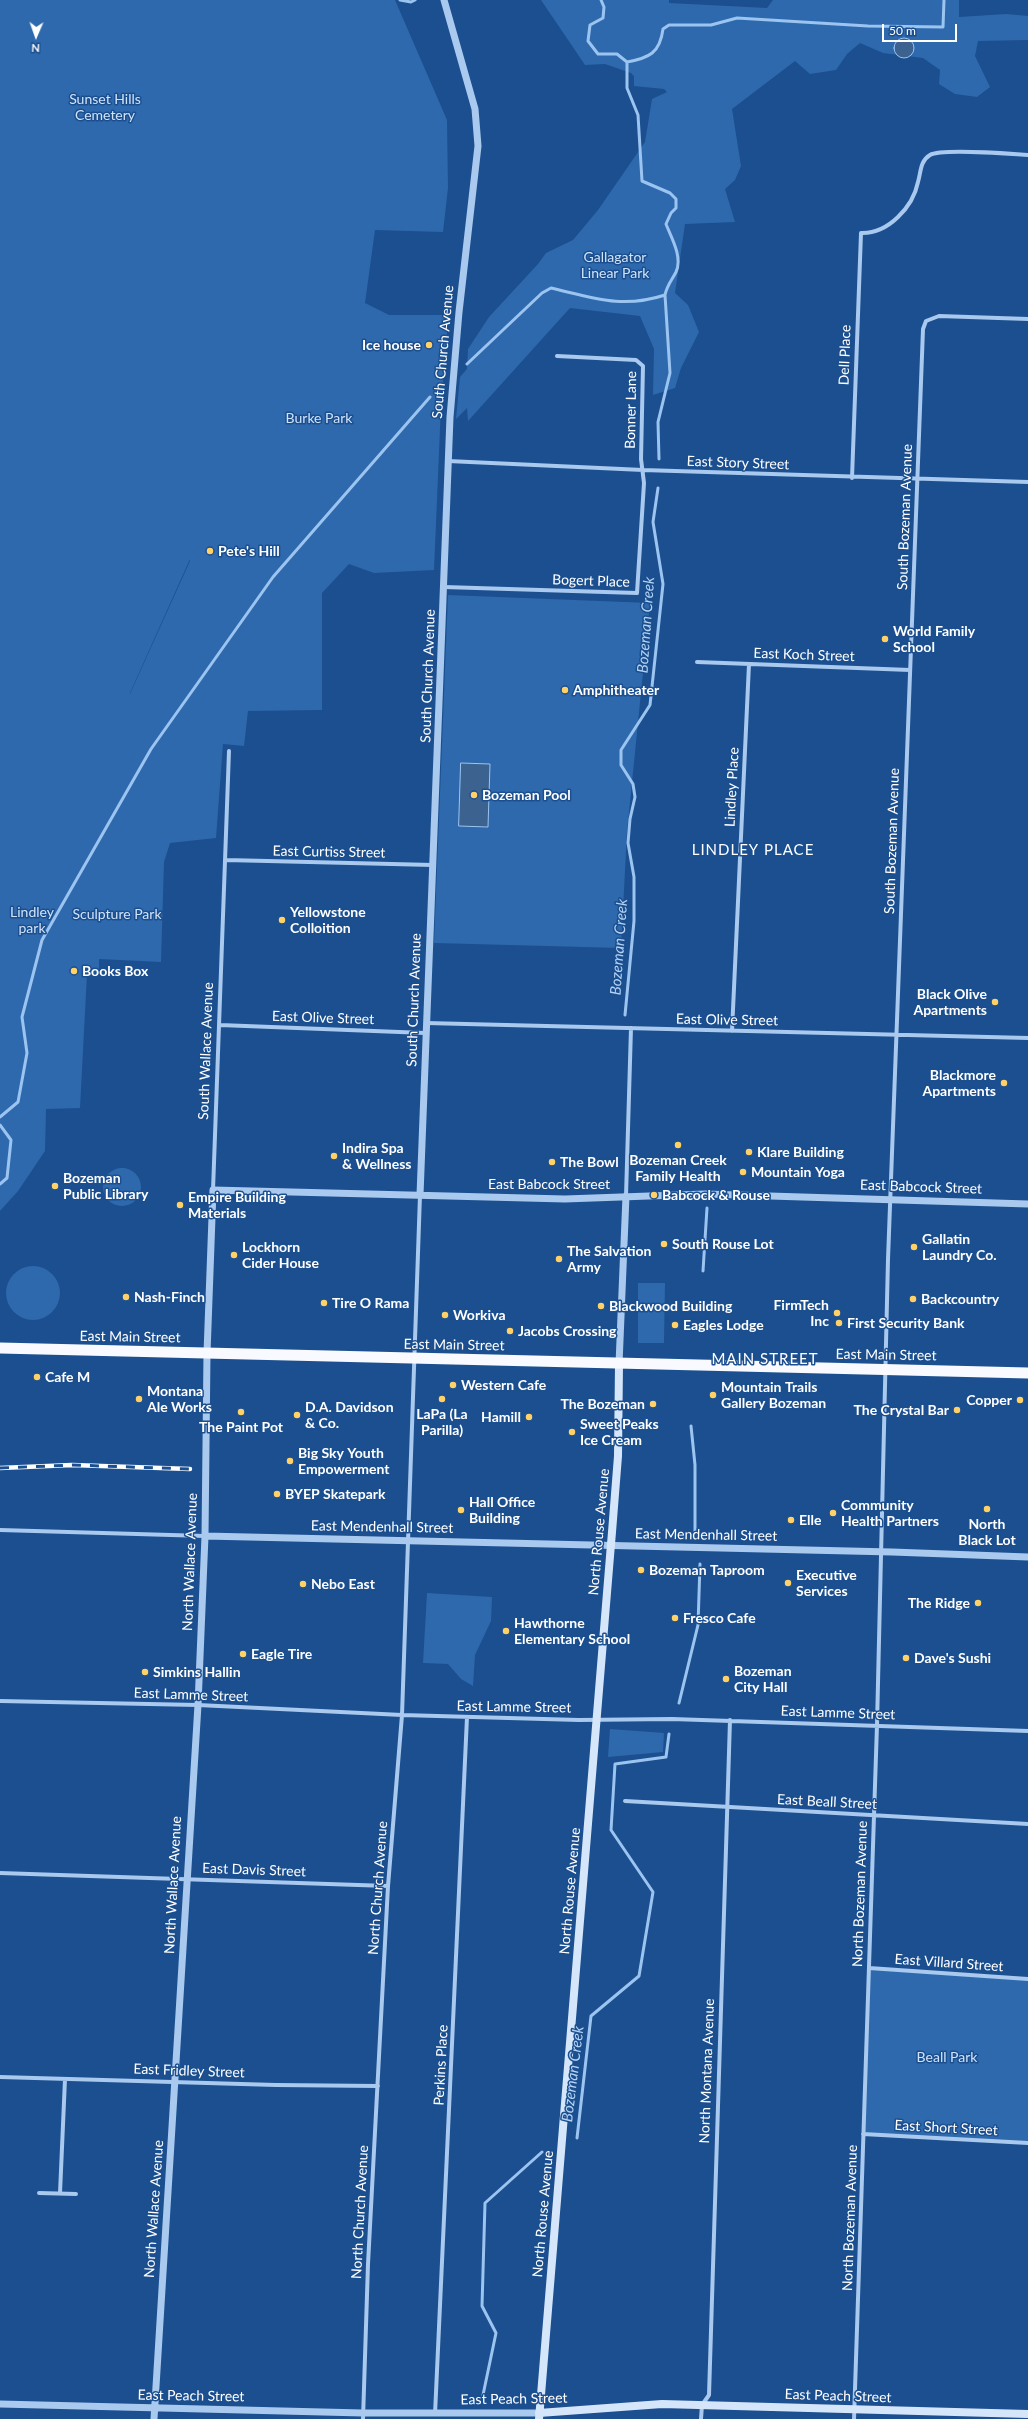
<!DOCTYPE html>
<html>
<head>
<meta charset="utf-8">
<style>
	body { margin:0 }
	#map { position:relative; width:1028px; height:2419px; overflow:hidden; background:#1b4f8f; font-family:Lato,sans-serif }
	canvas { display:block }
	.north { position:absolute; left:16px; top:16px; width:40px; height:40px; -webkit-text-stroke:3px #1b4f8f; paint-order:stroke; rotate:182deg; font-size:11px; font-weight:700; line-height:16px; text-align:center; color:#fff }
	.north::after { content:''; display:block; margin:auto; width:14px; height:18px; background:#fff; clip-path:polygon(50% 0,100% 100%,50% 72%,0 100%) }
	.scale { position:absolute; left:882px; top:24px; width:75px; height:18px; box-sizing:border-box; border:2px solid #fff; border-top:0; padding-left:5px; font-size:12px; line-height:14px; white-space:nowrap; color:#fff; -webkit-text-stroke:3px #1b4f8f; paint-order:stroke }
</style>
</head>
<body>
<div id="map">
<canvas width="1028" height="2419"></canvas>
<div class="north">N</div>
<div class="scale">50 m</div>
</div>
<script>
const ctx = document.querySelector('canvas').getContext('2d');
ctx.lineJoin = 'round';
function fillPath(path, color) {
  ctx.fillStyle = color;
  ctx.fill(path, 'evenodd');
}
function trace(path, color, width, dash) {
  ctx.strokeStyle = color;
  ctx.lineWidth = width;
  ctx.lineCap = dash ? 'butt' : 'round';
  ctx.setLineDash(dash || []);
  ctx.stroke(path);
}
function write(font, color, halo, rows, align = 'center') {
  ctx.font = font + ' Lato,sans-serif';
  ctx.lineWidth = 3;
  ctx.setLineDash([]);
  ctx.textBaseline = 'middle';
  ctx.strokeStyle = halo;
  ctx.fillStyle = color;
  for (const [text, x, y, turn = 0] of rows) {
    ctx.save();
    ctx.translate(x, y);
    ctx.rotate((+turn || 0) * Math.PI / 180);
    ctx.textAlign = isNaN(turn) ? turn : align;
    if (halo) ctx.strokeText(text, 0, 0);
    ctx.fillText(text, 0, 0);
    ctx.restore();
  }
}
const green = new Path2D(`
	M0,0H395L447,120L448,188L443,232L375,230L365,303L389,315H442L448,322L441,405L434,570L374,573L349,564L322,593V710L248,711L244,746L223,744L216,838L170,843L164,862L161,962L99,959V973L87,974L80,1108L46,1109L45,1151L18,1191L0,1211ZM190,559V561L130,694V693Z
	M541,0H669V3L767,8L773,0H959V17L1006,14L1028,16V40L978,41L975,56L990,87L977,97L955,94L939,84L940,70L923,58L883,53L860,43L847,54L836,70L810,74L795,61L732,109L741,166L735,180L725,189L735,222L685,224L675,293L688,305L699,332L681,368L675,388L653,395L654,349L640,316L570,308L468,421L467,408L456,419L460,377L467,369L468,349L489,317L538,264L546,253L573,240L598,210L645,142L652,99L667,92L664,89L634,86V76L631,73L605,64L585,65Z
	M448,595L650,603L627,832L621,948L434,943Z
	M103 1187a19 19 0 1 1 38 0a19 19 0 1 1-38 0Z
	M6 1293a27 27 0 1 1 54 0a27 27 0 1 1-54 0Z
	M638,1283H665L664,1343H638Z
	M427,1593L492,1597L491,1621L475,1655L473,1686L461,1679L448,1664L423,1663Z
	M610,1729L664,1733L663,1752L608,1757Z
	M869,1968L1028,1979V2143L863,2134Z`);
const water = new Path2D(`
	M894 48a10 10 0 1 1 20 0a10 10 0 1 1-20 0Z
	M461,763L490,764L488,827L459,826Z`);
const stream = new Path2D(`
	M400,0L411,2L415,0
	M601,0L604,7L603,18L590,25L588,41L598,54H617L627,62
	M627,62V88L638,115L642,181L670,193L676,199V208L671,213L666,224C671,237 683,257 676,272C672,280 667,285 665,295L670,373L658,422L659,459
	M627,62C649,58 660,53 663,29L669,25H711L737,18L868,26L943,27L944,0
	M467,364L542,293L551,288C594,298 622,309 665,295
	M625,1015L634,921V877L628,843L630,819L635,797L633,784L621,765V750L650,705L663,584L653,522L658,488
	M0,1117L18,1102L27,1053L22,1017L42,940L151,749L273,577L430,397
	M0,1125L11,1140L7,1178L0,1184
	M703,1271L707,1208
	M691,1426L695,1465V1533
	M679,1703L698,1625L700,1564
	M577,2138L591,2016L639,1976L653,1892L611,1830L615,1764L666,1757L669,1734
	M483,2395L496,2333L482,2306L485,2203L542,2152`);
const minor = new Path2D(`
	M448,461L643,470L1028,482
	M852,478L861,233C888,234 913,207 918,182C921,172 920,161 930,155C942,148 1010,154 1028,155
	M444,587L637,593L644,483L641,459L643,366L636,360L557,356
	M697,662L910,670
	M226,860L433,865
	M426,1023L1028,1038
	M220,1025L425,1033
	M732,1031L749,664
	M213,1190L229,751
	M626,1196L631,1028
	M0,1530L205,1536
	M0,1701L198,1705L402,1715L579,1720L672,1719L1028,1731
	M625,1801L1028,1824
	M0,1873L388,1886
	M869,1968L1028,1979
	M0,2077L276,2085L378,2086
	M863,2134L1028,2143
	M39,2193L76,2194
	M60,2193L65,2079
	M435,2414L467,1717
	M363,2419L368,2264L388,1886L402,1715L420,1195
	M701,2419L702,2405L709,2395L730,1720
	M854,2419L877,1725L888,1259L923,329L926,321L939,316L1028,319`);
const tertiary = new Path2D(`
	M420,1195L450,417L459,312L478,146L475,109L444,0
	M619,1364L626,1196
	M205,1536L892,1552L1028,1557
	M0,2404L363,2413H539
	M154,2419L198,1705L205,1536L207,1353L213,1190L565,1199L705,1194L1028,1204`);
const secondary = new Path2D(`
	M539,2413L662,2404L1028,2414
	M539,2419L612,1532L618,1456L619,1364`);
const trunk = new Path2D(`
	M0,1348L1028,1373`);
const rail = new Path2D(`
	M0,1468L72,1465L190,1469`);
const markers = [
	[429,345,4,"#ffd166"],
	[210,551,4,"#ffd166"],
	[885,639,4,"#ffd166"],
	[565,690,4,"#ffd166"],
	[474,795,4,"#ffd166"],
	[282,920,4,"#ffd166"],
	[74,971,4,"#ffd166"],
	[995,1002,4,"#ffd166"],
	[1004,1083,4,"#ffd166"],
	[678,1145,4,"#ffd166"],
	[749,1152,4,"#ffd166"],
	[334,1156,4,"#ffd166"],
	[552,1162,4,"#ffd166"],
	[743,1172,4,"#ffd166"],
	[55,1186,4,"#ffd166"],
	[654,1195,4,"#ffd166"],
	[180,1205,4,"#ffd166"],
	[664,1244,4,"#ffd166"],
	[914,1247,4,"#ffd166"],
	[234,1255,4,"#ffd166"],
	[559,1259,4,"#ffd166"],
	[126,1297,4,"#ffd166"],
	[913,1299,4,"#ffd166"],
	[324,1303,4,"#ffd166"],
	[601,1306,4,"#ffd166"],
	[837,1313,4,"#ffd166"],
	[445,1315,4,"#ffd166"],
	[839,1323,4,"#ffd166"],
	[675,1325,4,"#ffd166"],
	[510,1331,4,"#ffd166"],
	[37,1377,4,"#ffd166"],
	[453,1385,4,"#ffd166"],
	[713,1395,4,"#ffd166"],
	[139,1399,4,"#ffd166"],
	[442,1399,4,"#ffd166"],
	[1020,1400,4,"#ffd166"],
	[653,1404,4,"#ffd166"],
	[957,1410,4,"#ffd166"],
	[241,1412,4,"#ffd166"],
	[297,1415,4,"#ffd166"],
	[529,1417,4,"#ffd166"],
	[572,1432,4,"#ffd166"],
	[290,1461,4,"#ffd166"],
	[277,1494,4,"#ffd166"],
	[987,1509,4,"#ffd166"],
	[461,1510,4,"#ffd166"],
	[833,1513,4,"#ffd166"],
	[791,1520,4,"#ffd166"],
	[641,1570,4,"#ffd166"],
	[788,1583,4,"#ffd166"],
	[303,1584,4,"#ffd166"],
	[978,1603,4,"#ffd166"],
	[675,1618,4,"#ffd166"],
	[506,1631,4,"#ffd166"],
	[243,1654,4,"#ffd166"],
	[906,1658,4,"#ffd166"],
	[145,1672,4,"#ffd166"],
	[726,1679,4,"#ffd166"]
];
const parkNames = [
	["Sunset Hills",105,99],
	["Cemetery",105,115],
	["Gallagator",615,257],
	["Linear Park",615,273],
	["Burke Park",319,418],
	["Lindley",32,912],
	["park",32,928],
	["Sculpture Park",117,914],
	["Beall Park",947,2057]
];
const poiNames = [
	["Ice house",421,345,"right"],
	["Pete's Hill",218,551],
	["World Family",893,631],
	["School",893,647],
	["Amphitheater",573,690],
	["Bozeman Pool",482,795],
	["Yellowstone",290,912],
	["Colloition",290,928],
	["Books Box",82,971],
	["Black Olive",987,994,"right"],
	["Apartments",987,1010,"right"],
	["Blackmore",996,1075,"right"],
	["Apartments",996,1091,"right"],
	["Indira Spa",342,1148],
	["& Wellness",342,1164],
	["Klare Building",757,1152],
	["Bozeman Creek",678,1160,"center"],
	["Family Health",678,1176,"center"],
	["The Bowl",560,1162],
	["Mountain Yoga",751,1172],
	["Bozeman",63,1178],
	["Public Library",63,1194],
	["Babcock & Rouse",662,1195],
	["Empire Building",188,1197],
	["Materials",188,1213],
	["Gallatin",922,1239],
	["Laundry Co.",922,1255],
	["South Rouse Lot",672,1244],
	["Lockhorn",242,1247],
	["Cider House",242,1263],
	["The Salvation",567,1251],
	["Army",567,1267],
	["Nash-Finch",134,1297],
	["Backcountry",921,1299],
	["Tire O Rama",332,1303],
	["FirmTech",829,1305,"right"],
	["Inc",829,1321,"right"],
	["Blackwood Building",609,1306],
	["Workiva",453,1315],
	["First Security Bank",847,1323],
	["Eagles Lodge",683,1325],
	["Jacobs Crossing",518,1331],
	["Cafe M",45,1377],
	["Western Cafe",461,1385],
	["Mountain Trails",721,1387],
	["Gallery Bozeman",721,1403],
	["Montana",147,1391],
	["Ale Works",147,1407],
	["Copper",1012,1400,"right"],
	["The Bozeman",645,1404,"right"],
	["D.A. Davidson",305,1407],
	["& Co.",305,1423],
	["The Crystal Bar",949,1410,"right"],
	["LaPa (La",442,1414,"center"],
	["Parilla)",442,1430,"center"],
	["Hamill",521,1417,"right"],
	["Sweet Peaks",580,1424],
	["Ice Cream",580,1440],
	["The Paint Pot",241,1427,"center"],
	["Big Sky Youth",298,1453],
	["Empowerment",298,1469],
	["BYEP Skatepark",285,1494],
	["Hall Office",469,1502],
	["Building",469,1518],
	["Community",841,1505],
	["Health Partners",841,1521],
	["Elle",799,1520],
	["North",987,1524,"center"],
	["Black Lot",987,1540,"center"],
	["Bozeman Taproom",649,1570],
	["Executive",796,1575],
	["Services",796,1591],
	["Nebo East",311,1584],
	["The Ridge",970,1603,"right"],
	["Fresco Cafe",683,1618],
	["Hawthorne",514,1623],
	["Elementary School",514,1639],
	["Eagle Tire",251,1654],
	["Dave's Sushi",914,1658],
	["Bozeman",734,1671],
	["City Hall",734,1687],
	["Simkins Hallin",153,1672]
];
const streetNames = [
	["South Church Avenue",443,352,-85],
	["Dell Place",845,355,-88],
	["Bonner Lane",631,410,-89],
	["East Story Street",738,463,2],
	["South Bozeman Avenue",905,517,-88],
	["Bogert Place",591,581,2],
	["East Koch Street",804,655,2],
	["South Church Avenue",428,676,-88],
	["Lindley Place",732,787,-87],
	["South Bozeman Avenue",892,841,-88],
	["East Curtiss Street",329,852,1],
	["South Church Avenue",414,1000,-88],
	["East Olive Street",323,1018,2],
	["East Olive Street",727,1020,1],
	["South Wallace Avenue",206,1051,-88],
	["East Babcock Street",549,1184],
	["East Babcock Street",921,1187,2],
	["East Main Street",130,1337,1],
	["East Main Street",454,1345,1],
	["East Main Street",886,1355,1],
	["East Mendenhall Street",382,1527,1],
	["North Rouse Avenue",599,1532,-85],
	["East Mendenhall Street",706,1535,1],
	["North Wallace Avenue",190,1562,-88],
	["East Lamme Street",191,1695,2],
	["East Lamme Street",514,1707,1],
	["East Lamme Street",838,1713,2],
	["East Beall Street",827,1802,3],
	["East Davis Street",254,1870,2],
	["North Wallace Avenue",173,1885,-87],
	["North Church Avenue",378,1888,-86],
	["North Rouse Avenue",570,1891,-85],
	["North Bozeman Avenue",860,1894,-88],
	["East Villard Street",949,1963,4],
	["Perkins Place",441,2065,-87],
	["East Fridley Street",189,2071,2],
	["North Montana Avenue",707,2071,-88],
	["East Short Street",946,2128,3],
	["North Wallace Avenue",154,2209,-86],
	["North Church Avenue",360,2212,-87],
	["North Rouse Avenue",543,2214,-85],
	["North Bozeman Avenue",850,2218,-88],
	["East Peach Street",191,2396,1],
	["East Peach Street",838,2396,2],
	["East Peach Street",514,2399,-1]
];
const waterNames = [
	["Bozeman Creek",646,625,-86],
	["Bozeman Creek",619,947,-86],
	["Bozeman Creek",573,2074,-83]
];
const neighbourhoodNames = [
	["LINDLEY PLACE",753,850],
	["MAIN STREET",765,1359]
];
fillPath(green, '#2e69ad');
fillPath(water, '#3c6290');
trace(water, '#9cc4f0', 1);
trace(stream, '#9cc4f0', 3);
trace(minor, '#a9c9ee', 4);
trace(tertiary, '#a9c9ee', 7);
trace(secondary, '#d6e6fa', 8);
trace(trunk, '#f8faff', 11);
trace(rail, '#fff', 4.5);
trace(rail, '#1b4f8f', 3, [9]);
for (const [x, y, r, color] of markers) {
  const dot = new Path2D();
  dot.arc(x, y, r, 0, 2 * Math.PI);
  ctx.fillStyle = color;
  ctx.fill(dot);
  trace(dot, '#1b4f8f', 1.5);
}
write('14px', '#cfe3fa', '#1b4f8f', parkNames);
write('bold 14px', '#fff', '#1b4f8f', poiNames, 'left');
write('14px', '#fff', '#1b4f8f', streetNames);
write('italic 15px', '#b5d3f5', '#1b4f8f', waterNames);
ctx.letterSpacing = '1px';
write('15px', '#fff', '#1b4f8f', neighbourhoodNames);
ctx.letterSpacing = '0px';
</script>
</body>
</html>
